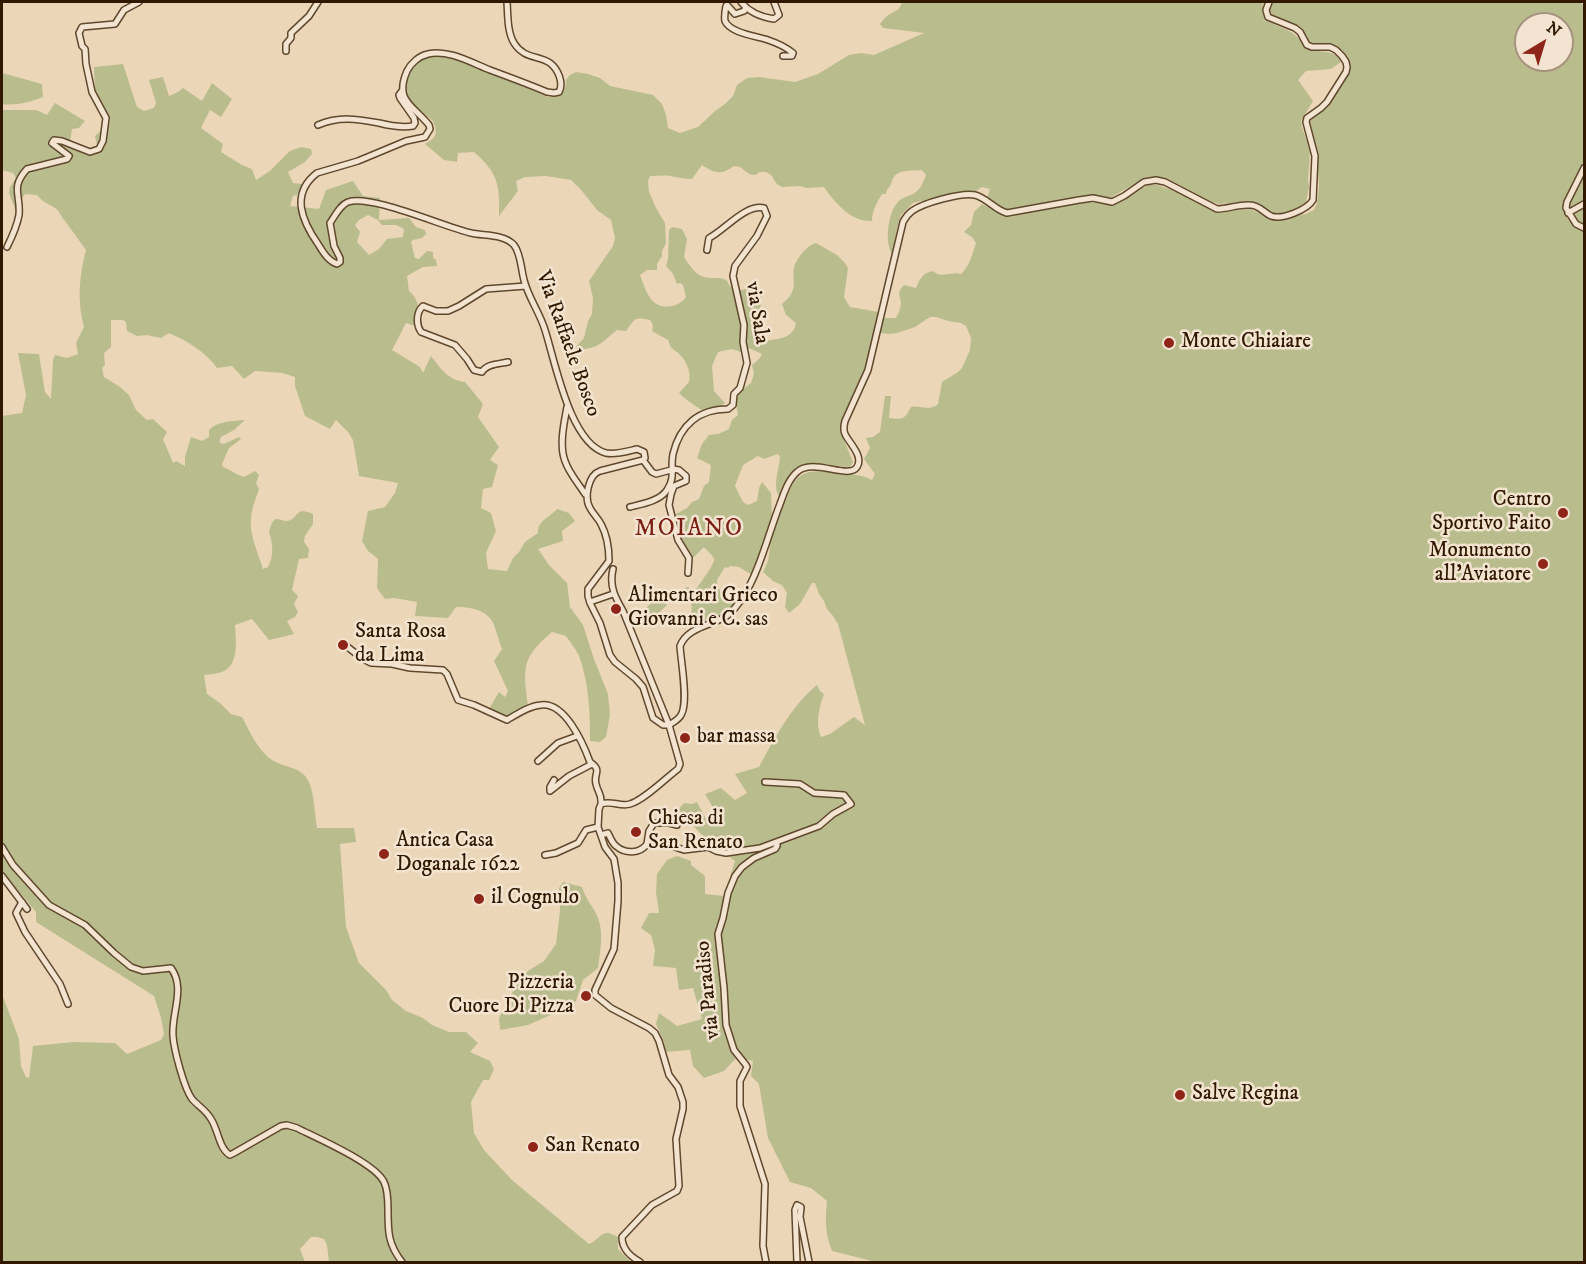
<!DOCTYPE html>
<html>
<head>
<meta charset="utf-8">
<style>
	body { margin:0 }
	#map { position:relative; width:1586px; height:1264px; overflow:hidden; background:#ecd6b8; font-family:"IM FELL DW Pica",serif }
	canvas { display:block }
	.frame { position:absolute; inset:0; border:3px solid #311900; pointer-events:none }
	.north { position:absolute; left:1514px; top:12px; width:60px; height:60px; box-sizing:border-box; background:#f3e4d1; border:2px solid #a5937d; border-radius:50%; rotate:38deg; font-size:16px; font-weight:700; line-height:24px; text-align:center; color:#311900 }
	.north::after { content:''; display:block; margin:auto; width:21px; height:27px; background:#8f2418; clip-path:polygon(50% 0,100% 100%,50% 72%,0 100%) }
</style>
</head>
<body>
<div id="map">
<canvas width="1586" height="1264"></canvas>
<div class="frame"></div>
<div class="north">N</div>
</div>
<script>
const ctx = document.querySelector('canvas').getContext('2d');
ctx.lineJoin = 'round';
function fillPath(path, color) {
  ctx.fillStyle = color;
  ctx.fill(path, 'evenodd');
}
function trace(path, color, width, dash) {
  ctx.strokeStyle = color;
  ctx.lineWidth = width;
  ctx.lineCap = dash ? 'butt' : 'round';
  ctx.setLineDash(dash || []);
  ctx.stroke(path);
}
function write(font, color, halo, rows, align = 'center') {
  ctx.font = font + ' "IM FELL DW Pica",serif';
  ctx.lineWidth = 5;
  ctx.setLineDash([]);
  ctx.textBaseline = 'middle';
  ctx.strokeStyle = halo;
  ctx.fillStyle = color;
  for (const [text, x, y, turn = 0] of rows) {
    ctx.save();
    ctx.translate(x, y);
    ctx.rotate((+turn || 0) * Math.PI / 180);
    ctx.textAlign = isNaN(turn) ? turn : align;
    if (halo) ctx.strokeText(text, 0, 0);
    ctx.fillText(text, 0, 0);
    ctx.restore();
  }
}
const green = new Path2D(`
	M902,2H1264C1258,23 1277,24 1291,32C1298,36 1302,44 1308,48C1319,55 1334,47 1341,62L1331,69L1306,71L1298,80L1313,101L1301,121L1302,127L1310,151L1308,181L1309,187L1306,202L1302,206L1288,213L1275,214L1251,201L1219,204L1210,201L1174,182L1163,177H1152L1143,179L1110,198L1083,196L1007,210H1003L987,199L990,189L982,187L976,191H962L913,203L901,215L897,228L892,254C884,242 888,209 900,200C904,197 909,196 913,194C921,190 923,182 926,175L922,170C914,171 899,169 894,177C892,179 892,183 890,186C886,192 888,186 886,194H882C877,203 872,210 872,221C851,222 835,203 824,187L806,188L800,186L782,187L777,184L771,175L766,172H760L755,175L749,174L740,167L734,166C721,175 716,174 702,165L692,179C684,179 679,178 671,176C665,175 657,176 650,176L648,181L649,192L656,208L665,223L666,243L662,251V256L657,264V270H647L640,275C643,283 646,293 651,299C660,311 678,308 686,297L683,285L680,283L677,284L673,274L666,266L668,259L669,230L672,227L682,229L687,239L684,257C689,265 696,275 704,277C711,279 718,277 724,279C730,282 726,281 730,286C737,293 745,289 753,287L761,290C762,305 758,319 757,334L764,341C778,339 793,339 796,323L786,315L782,304C786,300 790,297 792,292C796,284 792,276 794,268C796,259 807,245 816,243L837,255L845,263L848,268L844,297L850,307L879,312L864,375L842,425L843,438L853,462L850,467C812,464 797,454 780,496L778,495C773,483 779,469 780,457L778,454L764,459L758,456L743,465L735,486L743,502L748,505L757,501L759,488L762,482L771,493L772,517L752,575L739,567L730,566L728,568L725,567L717,580C717,586 722,598 728,601C729,602 736,601 737,601C724,617 711,621 692,628L688,618L692,610L691,602L685,588L688,587L693,591L696,590C699,584 715,564 714,559C713,555 706,550 704,547L693,558L688,553H685L672,516L687,508L692,502L699,499L704,486L709,482L711,465L697,458L702,444L709,435L718,434L729,429L732,420L738,415L736,403L739,392L751,383L754,374L752,365L759,359L762,354L749,348L741,352L732,349L718,352L712,366L714,391L725,403L720,406L702,410C698,408 682,397 679,393L689,382C692,369 683,354 671,348L668,340L652,331L653,325L650,320C633,317 636,318 626,331L617,330C609,336 601,346 590,348C587,349 583,349 580,350L574,349L584,338L588,321L592,314L593,298L589,281L613,246L615,238L611,220L597,210L582,191L571,180L546,176L525,177L516,181L518,191L499,216C500,185 498,173 474,152L458,153L457,162L444,160L425,144C437,137 438,134 433,121C427,116 409,102 406,96C403,90 406,83 408,78C412,67 418,60 430,57C457,52 522,86 548,97C559,97 567,91 566,80L570,75L576,72L588,74L600,78L610,86L653,95L662,104L666,115L668,128L680,133L698,127L715,111L725,104L733,96L737,85L747,78L759,77L795,82L818,74L849,55L861,53L874,55L924,33L883,28L880,24C883,20 886,16 890,14C897,10 900,10 902,2Z
	M1273,2H1580L1584,6V161L1564,201C1562,215 1572,226 1584,231V1262H876L832,1251C825,1233 825,1221 827,1201L811,1188L790,1182L768,1138L759,1084L751,1076L753,1061L737,1057L724,1071L704,1078L693,1066L690,1050L665,1052L664,1042L656,1024L659,1013L677,1026L702,1019L693,988L679,990L676,968L653,966L655,950L651,935L641,928L649,913H659L656,892L657,874L667,860L677,856L691,861V865L705,876V894L724,896L735,861L704,837L678,810L684,803L692,804L697,802L706,819L718,816L705,794L721,788L735,800L747,793L735,774L759,767C774,739 792,705 817,685L820,691L824,694C819,707 815,724 821,737L830,734L854,717L865,725L838,624L833,616L827,609L824,601L819,594L815,583H812L800,604L789,613L785,607L787,593L782,585L773,581L763,572C769,561 769,557 770,545C771,533 777,520 781,509C795,477 797,467 836,473C850,475 858,473 872,480L875,474L864,459L870,448L866,438L873,437L880,432L885,396H891L889,418C903,420 905,419 911,407C921,405 929,412 938,404L942,382L958,372L962,368L970,350L971,338L966,326L961,323L948,321L936,317H930L915,327L897,333L891,334L880,333L884,318H896C900,310 903,304 899,295L900,290L904,285L916,288C920,279 922,273 933,271C942,279 950,271 961,274C970,266 972,254 976,243L972,237L964,232L971,225L974,212L982,204L1010,217L1021,214L1083,202L1112,204L1123,200L1148,185H1157L1172,190L1214,210L1222,212L1250,209L1274,220L1306,214L1314,210L1317,203L1319,187L1317,149L1309,122C1313,117 1318,114 1323,110C1329,105 1333,98 1337,91C1344,81 1355,69 1347,57C1343,52 1338,47 1332,45C1325,42 1316,45 1309,43L1302,31L1297,26L1271,15L1269,10ZM1526,24H1562V60H1526Z
	M123,64L137,107L144,111L154,108L156,103L149,80L163,77L169,96L178,92L183,88L202,101L212,83L232,99L221,117L210,110L201,128L223,144L221,152L242,165L252,169L256,180L270,171L290,151L301,147L311,149L312,154L305,162L288,172L293,183L302,184L297,195L293,196L290,206L319,209L326,190L353,181L363,196L380,198L379,220L409,218L416,227L425,230L426,234L422,238L413,240L411,242L415,258L419,259L427,251L433,252V258L436,260L437,266L423,267L407,276L409,291L414,296L418,304L414,317L415,326L406,323L392,350L420,367L423,373L431,356C441,369 448,380 465,382L483,404L478,417L499,447L490,460L498,465L492,487L483,489L481,508L491,513L496,531L486,553L488,569L507,571L513,558L519,552L525,542L538,533C537,521 550,517 557,509L569,513L575,521L562,531L563,541L538,549L549,565L567,583L570,607L583,625L594,659L608,694L610,715L606,737L600,742L590,741C590,714 589,682 579,656C576,649 570,642 566,636L552,632C521,658 523,668 528,706L505,718L489,709L499,692L505,697L508,691L494,661L502,649C499,642 495,625 492,621C485,609 468,607 456,607L448,618L415,616L417,602L394,598L385,599L377,588L378,559L368,551L362,541L368,511L385,507L395,493L398,483L359,476L353,440L348,432L336,420L330,429L305,416L295,386V377L282,373L255,371L244,379L232,366L217,368C206,352 187,341 169,333L161,338L147,335L137,336L127,331L126,322L123,320H111V347L104,353L105,365L102,368L104,377L120,387L129,395L136,410L147,420L153,419L167,432L163,439L173,463L176,461L185,466V457L191,437L202,441L209,437V430C217,421 233,421 245,420L234,430L221,437L220,440V443L224,444L239,437L241,439L229,448L222,464L223,467C231,470 237,475 244,477L255,471L259,475L256,483L259,489C256,498 252,508 251,517C249,534 258,553 263,569L268,567C274,556 273,544 269,532C270,528 272,520 276,519C280,519 283,521 286,521C299,520 294,505 313,514V524L305,536L304,542L309,549L308,558L299,559L292,590L298,596L294,604L298,612L295,617L287,621L294,634L269,640L252,619L235,625C236,639 239,664 224,671C219,674 210,674 204,675L207,694L220,703L231,714L242,717C249,730 256,746 267,756C280,769 301,764 309,782C314,793 315,816 317,828H354L356,842L340,844L346,927L359,963L386,990L392,1000L406,1011L423,1018L432,1025L449,1032H466L478,1043L470,1052L490,1061L494,1069L489,1080H483L471,1102L474,1133L484,1150L512,1180L589,1244C596,1242 602,1231 609,1233C612,1234 615,1236 618,1237V1249L631,1262H329L327,1245L324,1239L317,1237H311L300,1249L305,1262H2V994L19,1039L21,1066L26,1077L29,1078L33,1046L74,1042L115,1043L127,1054L161,1040L164,1034L161,1018L154,996L36,922V912L2,871V416L22,413L26,395L18,353L39,354L45,392L51,399L53,360L55,355L67,358L78,354L76,343L84,327C77,302 79,276 86,250L65,221C61,217 60,211 55,208C46,202 45,204 37,195L25,194L15,209L9,193L10,187L16,178L13,173L2,170V110H36L47,115L55,103L85,121L79,128L72,129L70,142L87,149L97,145L95,136L110,122L99,103L95,91L94,67ZM368,215L378,220L382,225H396L404,229L403,237L387,239L379,249L369,255L357,242L360,232L355,225L359,220Z
	M2,73L42,84L43,97C30,102 16,106 2,104Z
	M1584,172V226C1577,221 1568,212 1569,202Z
	M658,596L667,605L648,623L640,614Z
	M563,882L582,887C585,899 594,907 598,918C604,934 600,952 598,968L583,980L576,1001L569,1007L528,1025L500,1030L499,1018L516,986L528,971L544,961L556,944L560,911L559,888Z`);
const minor = new Path2D(`
	M507,2C508,15 507,31 514,43C524,59 538,55 550,63C558,69 564,83 559,92L554,93L547,92C528,84 509,77 490,70C472,63 448,49 428,54C419,56 411,63 407,71C394,101 413,105 429,125L430,129L425,137L406,141L358,161L317,173C290,194 302,221 318,244C323,252 328,261 337,264L340,262V258L334,246L330,223C335,216 340,205 348,202C371,194 444,227 471,233C484,236 504,234 514,245C521,254 521,269 524,280C528,297 540,313 545,330C555,361 570,444 606,453C616,455 628,451 637,449L644,452L645,458L643,460L600,471C588,475 584,498 590,508C593,514 598,518 601,524C607,535 609,549 609,561L588,589V596L590,603L600,623L610,655L615,662L636,679L643,687L653,718L663,725H669
	M741,2C749,12 760,17 774,19L779,15L774,2
	M746,8L744,11L735,14L727,5L726,6C725,11 724,16 725,21C730,33 756,36 768,40C777,43 786,47 793,53L792,56H783
	M286,51V44L291,38V33L309,16L318,2
	M318,125C339,116 357,119 379,123C391,126 401,128 413,126L415,123L414,118L400,98L399,95L402,91
	M1584,168L1567,202L1566,208L1576,224L1584,228
	M1568,213L1584,204
	M7,247C12,237 17,226 19,215C21,194 10,188 27,169L67,159L69,156L52,143L54,140L62,141L90,152L99,149L103,141L106,118L92,92L86,64L85,49L82,46L79,33L82,27L115,24L124,10L139,2
	M508,362C499,364 486,364 482,372L474,370L467,359L455,345L421,332C416,325 416,312 423,306L436,311H448L459,306L486,289L526,286
	M567,407C564,423 559,446 565,461C569,473 578,483 585,494
	M643,460L652,472L656,474L671,470L673,471
	M673,469L679,470L686,476V481L674,486L671,494L669,505L678,540L689,558L688,573
	M630,507C642,504 660,501 667,490C676,477 670,468 673,454C680,425 699,409 728,409L733,405L734,394L740,388L747,363L743,342L744,325L733,276L735,266L757,236L767,216L764,208C745,204 725,230 709,238L707,250
	M613,569C609,586 615,597 623,611L669,725L680,764L678,769C666,778 644,800 630,804C620,807 611,800 601,804L599,809L598,827L605,847L614,859L618,883V901L614,949L595,990V995L611,1008L649,1028L655,1033L659,1041L669,1075L678,1087L683,1102V1109L676,1139L679,1186L677,1191L652,1205L622,1237C622,1249 630,1256 640,1262
	M590,602L613,594
	M345,645L363,659L371,663L392,664L410,668L443,670L447,674L458,700L474,705L507,720C517,714 529,706 541,705C565,702 583,743 590,762C603,771 593,773 596,784C598,793 602,794 601,804
	M669,725C674,722 680,719 682,713C688,699 681,662 680,646C688,626 713,626 728,615C734,610 739,603 743,597C759,573 769,532 780,504C784,493 788,480 797,472C812,457 849,480 857,467C864,456 849,443 845,434C843,430 844,425 845,421L868,370L903,222C905,218 908,214 912,211C923,203 962,192 975,195C987,198 995,210 1007,213L1079,200L1093,198L1112,202L1124,196L1144,182L1156,180L1165,182L1217,209C1228,209 1239,204 1250,205C1259,205 1263,212 1271,216C1282,220 1307,210 1313,200L1315,156L1306,122L1307,118L1321,108L1327,102L1346,72L1347,67L1346,62L1342,56L1336,50L1330,47H1312L1307,45L1300,32L1295,28L1268,17L1266,10L1269,2
	M538,761L558,743L577,736
	M554,780L550,787V791L569,776L592,764
	M601,835L608,833C610,837 612,843 616,846C625,854 640,854 647,844H666L684,850L708,847L716,851L726,853L760,848L819,826L833,814L851,804L844,795L814,793L800,784L765,782
	M647,844L649,831L654,823H669L677,825
	M2,847L13,865L49,905L85,925L114,953L131,967L143,971L171,968C186,988 171,1014 173,1036C174,1050 184,1088 192,1099C198,1106 206,1110 211,1119C218,1129 219,1149 230,1155L234,1153L281,1126L287,1125L297,1128C317,1138 375,1163 384,1182C388,1190 388,1201 388,1210C388,1232 388,1244 402,1262
	M545,855L556,853L578,843L586,830L598,827
	M2,876L27,909
	M22,902L16,913L25,932L60,984L68,1004
	M766,1262L763,1246L765,1184L740,1106V1081L747,1067L746,1065L734,1050L726,1025L724,988L718,934L723,918L728,893L735,876L742,867L754,858L775,849L777,846V843
	M797,1262L795,1210L797,1205L801,1207L800,1217L809,1262`);
const markers = [
	[1169,343,6,"#8f2418"],
	[1563,513,6,"#8f2418"],
	[1543,564,6,"#8f2418"],
	[616,609,6,"#8f2418"],
	[343,645,6,"#8f2418"],
	[685,738,6,"#8f2418"],
	[636,832,6,"#8f2418"],
	[384,854,6,"#8f2418"],
	[479,899,6,"#8f2418"],
	[586,996,6,"#8f2418"],
	[1180,1095,6,"#8f2418"],
	[533,1147,6,"#8f2418"]
];
const streetNames = [
	["via Sala",756,313,81],
	["Via Raffaele Bosco",567,344,70],
	["via Paradiso",709,990,-96]
];
const poiNames = [
	["Monte Chiaiare",1181,343],
	["Centro",1551,501,"right"],
	["Sportivo Faito",1551,525,"right"],
	["Monumento",1531,552,"right"],
	["all'Aviatore",1531,576,"right"],
	["Alimentari Grieco",628,597],
	["Giovanni e C. sas",628,621],
	["Santa Rosa",355,633],
	["da Lima",355,657],
	["bar massa",697,738],
	["Chiesa di",648,820],
	["San Renato",648,844],
	["Antica Casa",396,842],
	["Doganale 1622",396,866],
	["il Cognulo",491,899],
	["Pizzeria",574,984,"right"],
	["Cuore Di Pizza",574,1008,"right"],
	["Salve Regina",1192,1095],
	["San Renato",545,1147]
];
const quarterNames = [
	["MOIANO",689,530]
];
fillPath(green, '#b9bd8e');
trace(minor, '#60482e', 8);
trace(minor, '#f3e4d1', 5);
for (const [x, y, r, color] of markers) {
  const dot = new Path2D();
  dot.arc(x, y, r, 0, 2 * Math.PI);
  ctx.fillStyle = color;
  ctx.fill(dot);
  trace(dot, '#f3e4d1', 2);
}
write('21px', '#311900', '#f3e4d1', streetNames);
write('21px', '#311900', '#f3e4d1', poiNames, 'left');
ctx.letterSpacing = '1.5px';
write('24px', '#7a1f14', '#f3e4d1', quarterNames);
ctx.letterSpacing = '0px';
</script>
</body>
</html>
